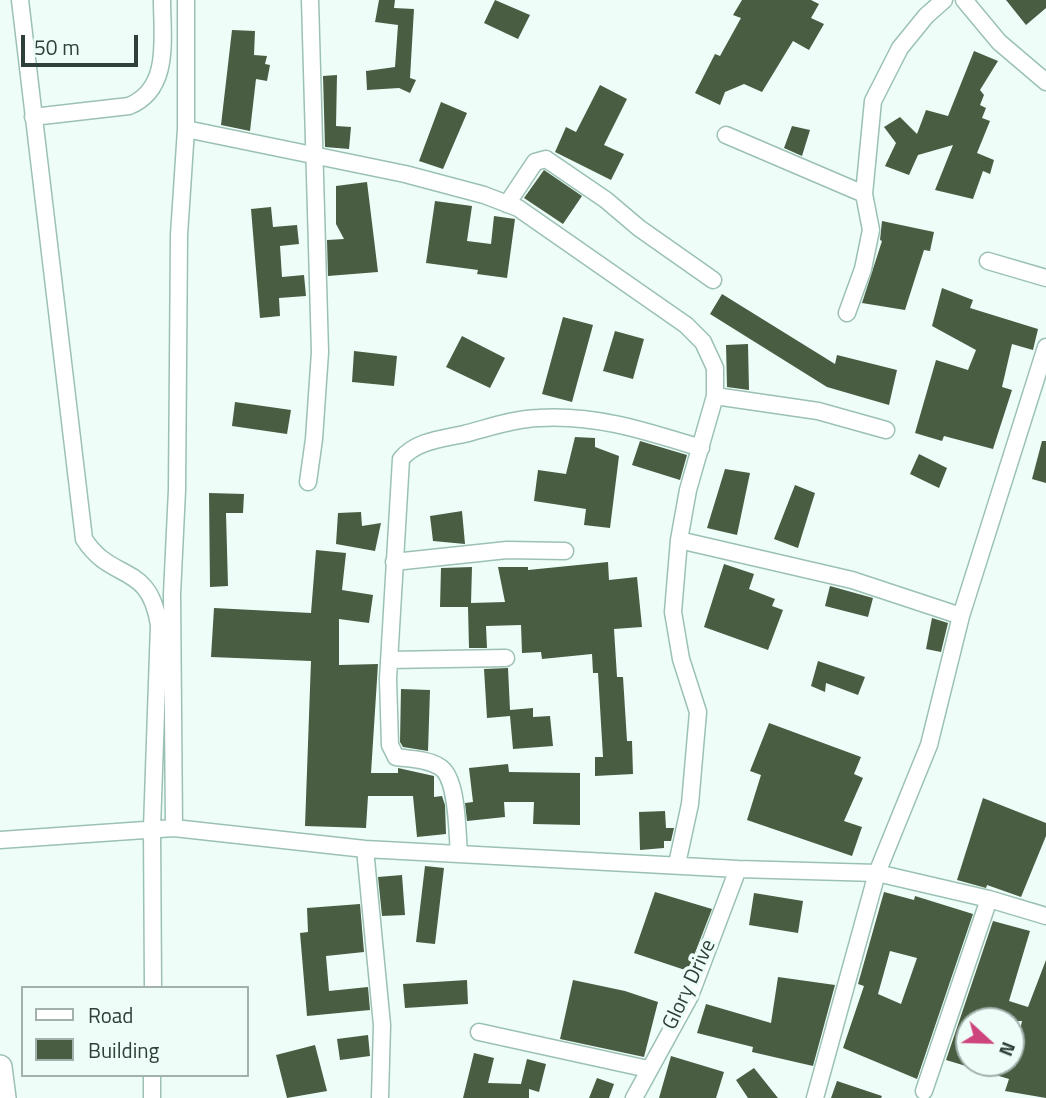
<!DOCTYPE html>
<html>
<head>
<meta charset="utf-8">
<style>
	body { margin:0 }
	#map { position:relative; width:1046px; height:1098px; overflow:hidden; background:#eefdf8; font-family:"Titillium Web",sans-serif }
	canvas { display:block }
	.legend { position:absolute; left:21px; top:986px; width:228px; height:91px; box-sizing:border-box; background:#eefdf8; border:2px solid #a2b1ac; margin:0; padding:9px 12px; list-style:none; font-size:21px; color:#2f3f3a }
	.legend li { display:flex; align-items:center; gap:14px; height:35px }
	.legend b { width:35px; border:2px solid #a2b1ac }
	.north { position:absolute; left:955px; top:1007px; width:70px; height:70px; box-sizing:border-box; background:#eefdf8; border:2px solid #a2b1ac; border-radius:50%; rotate:112deg; font-size:19px; font-weight:700; line-height:28px; text-align:center; color:#2f3f3a }
	.north::after { content:''; display:block; margin:auto; width:24px; height:32px; background:#ce447c; clip-path:polygon(50% 0,100% 100%,50% 72%,0 100%) }
	.scale { position:absolute; left:21px; top:35px; width:117px; height:32px; box-sizing:border-box; border:4px solid #2f3f3a; border-top:0; padding-left:9px; font-size:21px; line-height:24px; white-space:nowrap; color:#2f3f3a; -webkit-text-stroke:5px #eefdf8; paint-order:stroke }
</style>
</head>
<body>
<div id="map">
<canvas width="1046" height="1098"></canvas>
<ul class="legend">
<li><b style="height:9px;background:#fff"></b>Road</li>
<li><b style="height:19px;background:#495d43"></b>Building</li>
</ul>
<div class="north">N</div>
<div class="scale">50 m</div>
</div>
<script>
const ctx = document.querySelector('canvas').getContext('2d');
ctx.lineJoin = 'round';
function fillPath(path, color) {
  ctx.fillStyle = color;
  ctx.fill(path, 'evenodd');
}
function trace(path, color, width, dash) {
  ctx.strokeStyle = color;
  ctx.lineWidth = width;
  ctx.lineCap = dash ? 'butt' : 'round';
  ctx.setLineDash(dash || []);
  ctx.stroke(path);
}
function write(font, color, halo, rows, align = 'center') {
  ctx.font = font + ' "Titillium Web",sans-serif';
  ctx.lineWidth = 7;
  ctx.setLineDash([]);
  ctx.textBaseline = 'middle';
  ctx.strokeStyle = halo;
  ctx.fillStyle = color;
  for (const [text, x, y, turn = 0] of rows) {
    ctx.save();
    ctx.translate(x, y);
    ctx.rotate((+turn || 0) * Math.PI / 180);
    ctx.textAlign = isNaN(turn) ? turn : align;
    if (halo) ctx.strokeText(text, 0, 0);
    ctx.fillText(text, 0, 0);
    ctx.restore();
  }
}
const building = new Path2D(`
	M379,0H395L394,8L414,9L410,78L416,80L410,93L399,88L367,90L366,71L395,67L398,25L375,22Z
	M495,0L530,15L518,39L484,23Z
	M742,0H811L819,4L811,18L824,24L809,50L793,41L762,92L744,84L725,92L720,105L695,93L715,54L720,56L741,18L733,15Z
	M1006,0H1046V8L1026,25Z
	M232,30L255,31L254,55L267,56L265,64L270,65L267,81L256,79L250,131L221,125Z
	M974,51L998,61L980,90L984,95L980,105L986,108L982,118L990,121L977,153L994,160L990,174L983,171L973,199L935,190L953,145L918,155L909,175L885,166L896,143L884,127L900,117L917,134L926,110L948,116Z
	M337,75L336,126L351,127L349,149L325,147L323,76Z
	M600,85L627,99L604,145L624,154L611,180L555,152L566,127L576,132Z
	M441,102L467,113L443,169L419,161Z
	M792,126L810,130L802,156L784,148Z
	M544,170L582,196L563,224L524,198Z
	M367,182L378,272L328,276L327,240L344,239L336,224V186Z
	M435,201L472,206L467,241L491,244L494,216L515,219L507,278L477,274L478,270L426,263Z
	M271,207L273,227L297,225L299,244L280,246L282,277L304,275L306,296L279,298L280,316L260,318L251,209Z
	M882,221L934,232L930,251L924,250L905,310L862,303L882,241L880,240Z
	M942,288L973,300L970,308L1038,329L1033,350L1012,344L1002,387L1012,390L993,449L944,436L942,441L915,433L936,360L968,370L976,350L932,326Z
	M722,294L835,364L837,355L897,370L889,405L827,387L710,314Z
	M563,317L593,325L572,402L542,394Z
	M615,331L644,339L633,379L603,371Z
	M462,336L505,358L490,388L446,367Z
	M748,344L749,390L727,387L726,345Z
	M354,351L397,356L394,386L352,382Z
	M235,402L291,410L287,434L232,426Z
	M575,437L595,438V447L619,456L610,528L584,525L586,509L534,501L538,470L566,474Z
	M640,441L687,455L680,480L632,465Z
	M1042,441H1046V483L1032,479Z
	M919,454L947,468L939,488L910,474Z
	M725,469L750,473L737,535L707,528Z
	M795,485L815,493L798,548L774,539Z
	M209,493L244,494L243,513H226L228,586L210,587Z
	M462,511L465,544L433,541L430,516Z
	M361,512L362,526L381,523L375,551L336,544L338,513Z
	M316,550L346,553L342,590L373,595L369,623L339,619V665L378,664L371,773H398V768L434,776V797L442,796L445,805L446,834L417,837L413,796H368L366,828L305,826L311,661L211,657L214,608L311,613Z
	M608,562L609,580L637,577L642,627L614,629L617,677H623L627,741H632L633,774L595,776V757H603L598,673H593L592,654L542,659L541,652L522,653L521,625L486,626L487,648H469L468,607H440L441,568L472,567L471,603L505,602L498,567H528V570Z
	M724,564L754,574L749,589L775,599L772,606L783,610L768,650L704,627Z
	M830,586L873,598L868,617L825,606Z
	M932,618L948,623L941,652L926,649Z
	M818,661L865,677L858,695L826,683L825,692L811,686Z
	M508,668L510,710L533,708V717L550,716L553,746L513,749L510,716L487,718L484,669Z
	M401,689L430,690L428,751L403,747L400,742Z
	M769,723L861,757L854,774L863,778L844,821L862,827L852,856L747,820L761,775L750,771Z
	M508,764L509,772L580,773V825L533,824L534,802H504L505,817L467,821L465,803L473,802L469,768Z
	M983,798L1046,823V836L1021,897L987,885L986,888L957,880Z
	M665,811L666,828H674L671,841H664V848L640,850L639,812Z
	M425,866L444,868L435,944L416,942Z
	M402,875L405,915L382,916L378,877Z
	M655,892L712,909L688,971L634,953Z
	M884,892L914,900L915,896L973,914L917,1079L843,1048L864,986L858,984ZM890,951L917,958L901,1004L878,994Z
	M754,893L803,901L798,933L749,925Z
	M360,904L364,952L326,956L329,991L368,987L370,1010L307,1016L300,933L308,932L307,908Z
	M993,921L1030,931L1009,1001L1028,1007L1046,960V1098L1005,1091L1009,1079L946,1060ZM969,1021H1022L1013,1063H969Z
	M778,977L835,985L813,1066L752,1052L753,1047L697,1033L706,1004L771,1023Z
	M467,980L468,1004L405,1008L403,984Z
	M573,980L625,991L658,1002L644,1057L560,1039Z
	M368,1035L370,1056L340,1060L337,1039Z
	M315,1045L327,1091L287,1098L276,1055Z
	M474,1053L494,1058L488,1083L521,1084L527,1059L546,1064L539,1092L529,1089V1098H463Z
	M671,1056L724,1072L716,1098H659Z
	M754,1068L778,1098H748L736,1080Z
	M597,1078L614,1084L609,1098H589Z
	M837,1081L882,1096L881,1098H831Z`);
const minor = new Path2D(`
	M20,0L84,539C112,583 149,561 159,625L152,828L153,988
	M964,0L999,42L1046,82
	M33,117L129,106C171,89 162,38 162,0
	M186,129L405,174L484,195L518,208L686,325L703,342L715,368V396L688,490L679,540L673,612L681,659L698,712L690,804L677,864
	M726,135L864,194
	M507,204L535,162L546,159L606,200L639,228L713,280
	M988,261L1046,278
	M847,313L863,269L871,230L864,194L873,101L900,48L926,16L944,0
	M715,396L818,411L886,430
	M308,482L314,439L320,352L310,0
	M679,540L852,580L961,616
	M394,562L507,550L565,551
	M389,660L506,658
	M174,828L172,594L177,490L179,235L186,129V0
	M0,840L174,828L365,849L738,869L877,873L989,899L1046,916
	M365,849L382,1025L380,1098
	M459,853C457,833 458,778 440,767C427,759 410,759 396,757L390,745L388,679L401,459C416,441 441,439 464,434C488,428 513,419 538,418C595,414 646,431 701,448
	M479,1032L648,1069
	M924,1091L989,899
	M152,1098V1075
	M634,1098L690,996L738,869
	M815,1098L877,873L929,745L961,616L1046,347`);
const secondary = new Path2D(`
	M0,1067L4,1098`);
const streetNames = [
	["Glory Drive",690,985,-65]
];
fillPath(building, '#495d43');
trace(minor, '#9bc1b4', 19);
trace(secondary, '#9bc1b4', 26);
trace(minor, '#fff', 16);
trace(secondary, '#fff', 23);
write('21px', '#2f3f3a', '#eefdf8', streetNames);
</script>
</body>
</html>
